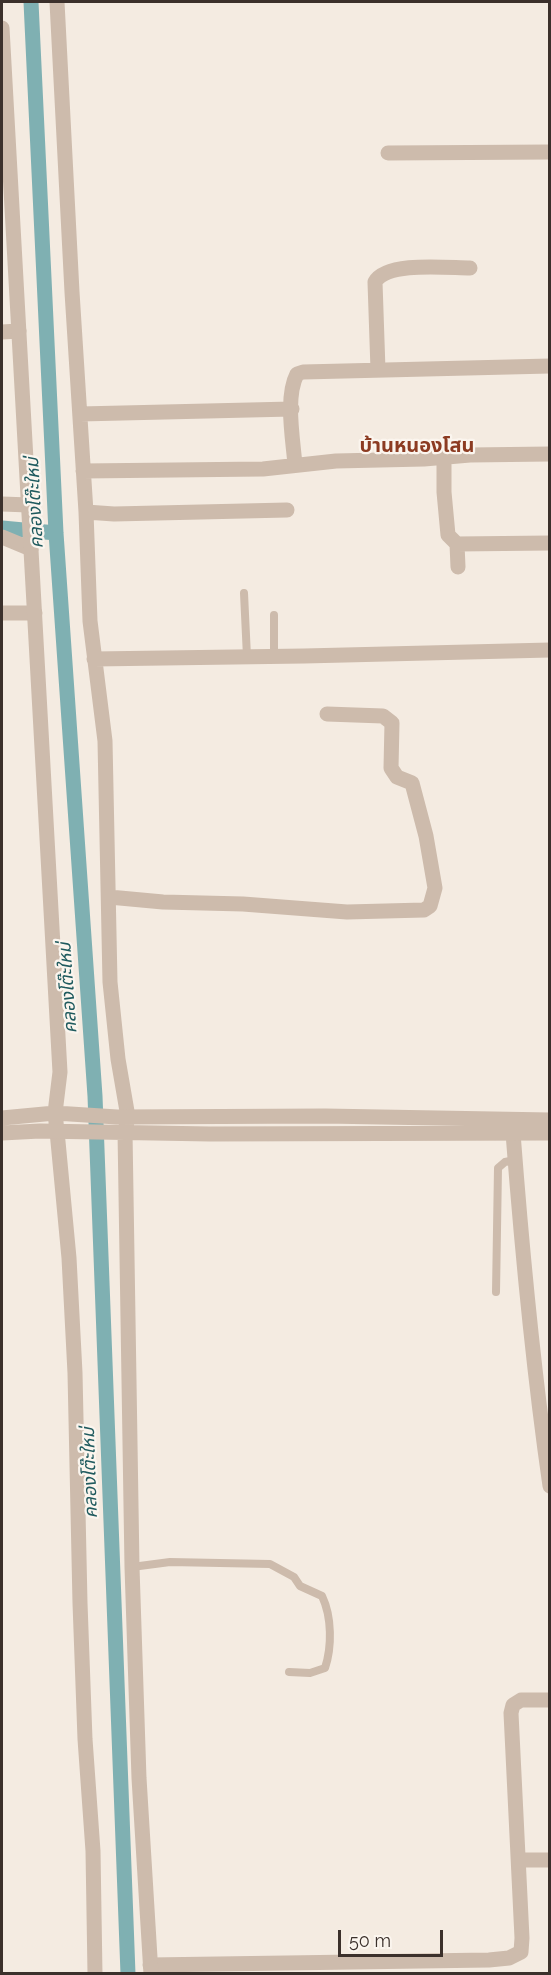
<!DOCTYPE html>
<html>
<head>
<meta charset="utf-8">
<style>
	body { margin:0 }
	#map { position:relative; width:551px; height:1975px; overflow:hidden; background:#f4ebe1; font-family:Raleway,sans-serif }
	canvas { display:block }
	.frame { position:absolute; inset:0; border:3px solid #3b302b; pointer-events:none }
	.scale { position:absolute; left:338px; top:1930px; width:105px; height:27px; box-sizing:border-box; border:3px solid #3b302b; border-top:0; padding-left:8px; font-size:18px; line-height:21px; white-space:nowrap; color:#3b302b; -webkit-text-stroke:4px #fbf5ee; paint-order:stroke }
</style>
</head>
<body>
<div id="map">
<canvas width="551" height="1975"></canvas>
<div class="frame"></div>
<div class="scale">50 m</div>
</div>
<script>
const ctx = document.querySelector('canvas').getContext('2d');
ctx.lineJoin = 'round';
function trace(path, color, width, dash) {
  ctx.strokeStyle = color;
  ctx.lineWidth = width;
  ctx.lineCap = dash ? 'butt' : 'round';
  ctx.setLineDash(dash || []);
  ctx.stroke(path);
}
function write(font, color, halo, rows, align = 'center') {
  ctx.font = font + ' Raleway,"Noto Sans Thai",sans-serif';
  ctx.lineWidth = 4.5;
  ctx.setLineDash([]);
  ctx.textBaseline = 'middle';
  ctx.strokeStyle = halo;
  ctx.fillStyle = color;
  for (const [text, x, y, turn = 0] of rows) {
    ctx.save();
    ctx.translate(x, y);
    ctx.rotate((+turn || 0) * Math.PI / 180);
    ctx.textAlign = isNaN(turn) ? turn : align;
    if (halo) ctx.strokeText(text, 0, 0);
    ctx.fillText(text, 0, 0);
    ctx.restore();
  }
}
const canal = new Path2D(`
	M31,2L56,533L95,1096L128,1974
	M2,528L56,533`);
const service = new Path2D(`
	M244,593L247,657
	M274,657V615
	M496,1292L498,1168L505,1162L515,1160
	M132,1567L170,1562L270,1564L294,1577L300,1586L322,1596C332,1617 332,1647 325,1668L310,1673L289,1672`);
const minor = new Path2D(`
	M57,2L72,292L86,512L90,621L105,741L110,982L118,1059L128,1117
	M388,153L550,152
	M2,332L19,331
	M378,370L375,282C387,261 448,268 470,268
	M80,414L292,409
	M444,458V492L448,535L457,544L550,543
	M295,465C293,439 285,397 297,374L303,372L550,366
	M83,471L263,469L336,461L424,459L470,455L550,454
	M2,504L29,505
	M86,512L114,514L287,510
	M2,537L31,549
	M457,544L458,567
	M2,613H35
	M94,659L304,656L550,650
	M109,897L163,902L243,904L347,912L424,910L430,906L435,888L426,836L412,783L397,777L391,768L392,723L383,716L327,714
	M57,1131L69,1258L75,1373L80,1603L85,1739L93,1851L95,1974
	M513,1133C522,1251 533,1368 550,1486
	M519,1860H550
	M150,1965L489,1960L509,1958L521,1952L522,1938L511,1713L513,1705L521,1700H550`);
const tertiary = new Path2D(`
	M2,28L60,1072L55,1113L57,1131
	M128,1117L125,1132L132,1567L139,1778L151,1974
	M2,1118L55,1113L117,1117L325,1116L550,1120
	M2,1133L40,1131L210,1134L550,1133`);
const waterNames = [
	["คลองโต๊ะใหม่",35,503,-93],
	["คลองโต๊ะใหม่",68,988,-94],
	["คลองโต๊ะใหม่",90,1473,-92]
];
const quarterNames = [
	["บ้านหนองโสน",417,446]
];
trace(canal, '#7fb0b2', 15);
trace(service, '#cdbbac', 8);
trace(minor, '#cdbbac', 15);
trace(tertiary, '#cdbbac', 15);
write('italic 18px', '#1f5a5e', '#fbf5ee', waterNames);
write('bold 20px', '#8c3b22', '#fbf5ee', quarterNames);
</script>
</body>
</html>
